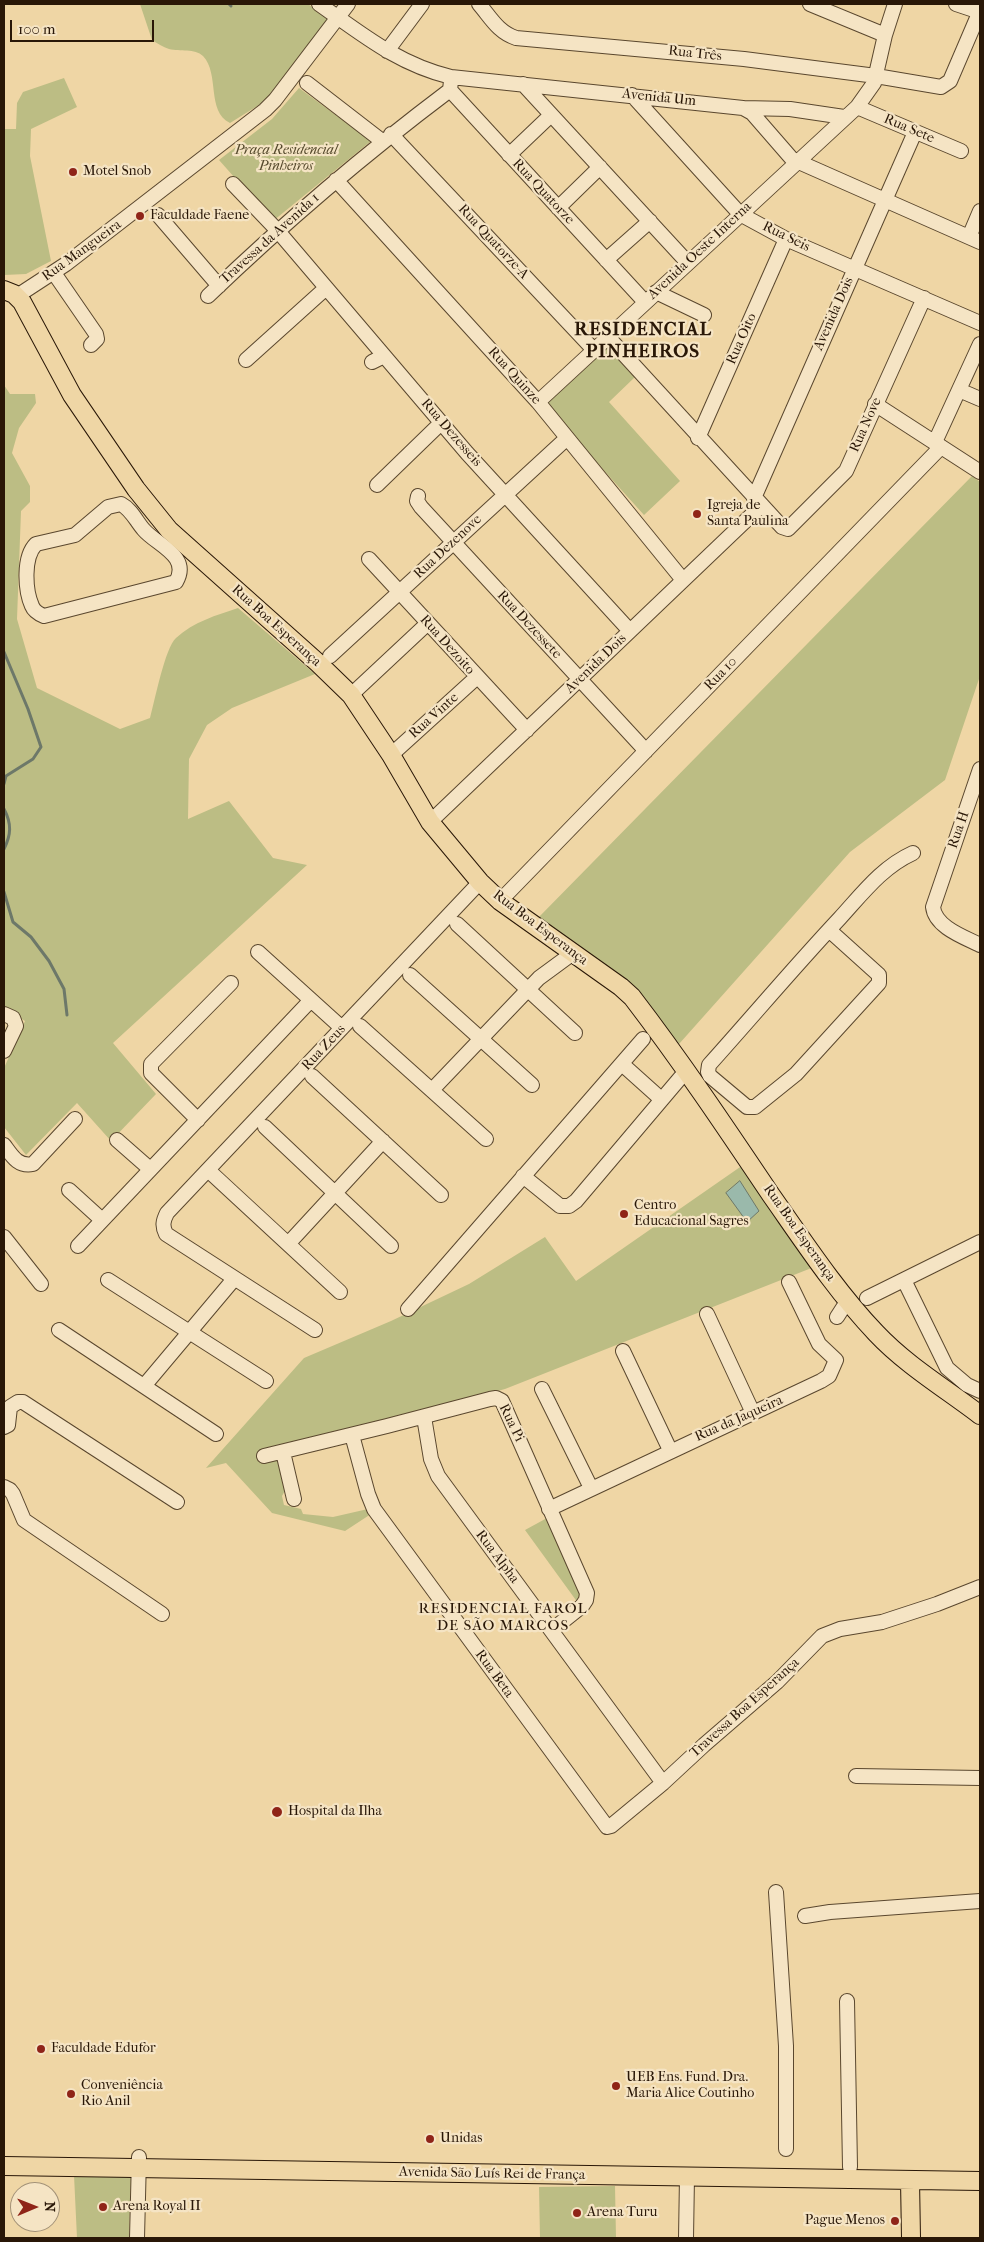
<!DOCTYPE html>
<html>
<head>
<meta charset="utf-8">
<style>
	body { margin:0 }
	#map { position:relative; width:984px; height:2242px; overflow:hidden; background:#efd6a5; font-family:"IM FELL French Canon",serif }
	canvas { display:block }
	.frame { position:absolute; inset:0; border:5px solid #291707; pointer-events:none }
	.north { position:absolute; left:10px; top:2182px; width:50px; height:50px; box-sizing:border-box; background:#f5e4c4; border:1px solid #a39278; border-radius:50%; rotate:89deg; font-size:14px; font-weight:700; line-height:20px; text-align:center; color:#291707 }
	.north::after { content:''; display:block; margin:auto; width:18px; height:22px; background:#8f2418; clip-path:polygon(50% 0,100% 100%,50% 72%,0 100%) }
	.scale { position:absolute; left:10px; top:20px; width:144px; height:22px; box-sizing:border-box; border:2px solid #291707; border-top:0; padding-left:6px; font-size:15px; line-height:18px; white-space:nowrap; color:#291707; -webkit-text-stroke:4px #f5e4c4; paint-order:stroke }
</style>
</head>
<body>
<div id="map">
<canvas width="984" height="2242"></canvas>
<div class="frame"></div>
<div class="north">N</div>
<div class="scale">100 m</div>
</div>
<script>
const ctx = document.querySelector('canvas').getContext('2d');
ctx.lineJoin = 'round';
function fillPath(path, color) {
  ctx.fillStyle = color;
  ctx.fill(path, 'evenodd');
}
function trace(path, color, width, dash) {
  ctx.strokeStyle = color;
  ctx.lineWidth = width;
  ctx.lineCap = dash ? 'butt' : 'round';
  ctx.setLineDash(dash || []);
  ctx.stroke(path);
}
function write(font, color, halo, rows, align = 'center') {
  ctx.font = font + ' "IM FELL French Canon",serif';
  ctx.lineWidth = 4.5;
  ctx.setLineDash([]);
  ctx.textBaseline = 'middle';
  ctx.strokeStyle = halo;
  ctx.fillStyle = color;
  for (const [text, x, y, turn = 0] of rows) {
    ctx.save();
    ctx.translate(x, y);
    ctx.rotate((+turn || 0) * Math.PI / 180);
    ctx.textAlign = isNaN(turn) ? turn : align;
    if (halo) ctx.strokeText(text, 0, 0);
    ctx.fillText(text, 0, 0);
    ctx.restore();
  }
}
const green = new Path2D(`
	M140,4H308L330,20L267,100L230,123C206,111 220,74 203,56C195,48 180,52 169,49C163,47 157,43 152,40Z
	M64,78L77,107L31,129L30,156L51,261L26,274L4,275V129H16L17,103L23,92Z
	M299,88L371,141L273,221L219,160L272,119Z
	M606,344L635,377L609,402L680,481L644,515L542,402Z
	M4,385L10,394H35L36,403L19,428L12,453L30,486V502L21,511L17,619L37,688L120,729L150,718C155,700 165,648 176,638C193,622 217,615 238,608L315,674L232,708L207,725L189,759L188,819L229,801L273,858L307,865L113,1043L156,1094L111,1141L77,1103L26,1155L4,1127V1068L25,1021L4,1008Z
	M972,476L980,482V676L945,780L850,852L679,1044L628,982L537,919Z
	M743,1165L814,1267L505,1389L277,1450L287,1487L282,1496L284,1505L301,1509L303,1514L333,1517L368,1509L371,1514L345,1531L272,1513L226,1463L206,1468L304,1358L391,1321L469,1284L545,1237L576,1281Z
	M547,1518L584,1596L578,1603L525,1530Z
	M74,2175H131L129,2238H77Z
	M615,2186L616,2238H540L539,2187Z`);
const water = new Path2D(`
	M740,1181L759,1211L747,1222L726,1193Z`);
const stream = new Path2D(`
	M229,4L231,6
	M4,652L28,709L41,747L33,759L6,776L4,784
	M4,809C12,824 11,835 4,849
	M4,892L13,922L31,937L49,961L64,989L67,1015`);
const minor = new Path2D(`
	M319,4C363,35 398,64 451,77L743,108L752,113L792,159L980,242
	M479,4C491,18 498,32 516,38L744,59L876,76L941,87L950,81L980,11
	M810,4L885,35
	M956,4L980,12
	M387,51L422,4
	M451,81L450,90L645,302
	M307,83L382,141
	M523,84L688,263
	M632,95L740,214L786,239L980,323
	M857,107L961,151
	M743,108L790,109L844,117
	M391,134L594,350
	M509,155L551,115
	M336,180L538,402L683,580
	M233,184L277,230L467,453L630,631
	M558,208L600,167
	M158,215L219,286
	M969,237L980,211
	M606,260L650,221
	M54,273L96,334L97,339L91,345
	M656,292L704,315
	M17,296L66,264L265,110L275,100L348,4
	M208,296C285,222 365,154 450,90
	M608,337L782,527L788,529L846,471L924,298
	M246,360L326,288
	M372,362L384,356
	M959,390L980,399
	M538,402L857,107L874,83L885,35L895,4
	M875,404L980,472
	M698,438L786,239
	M935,442L980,344
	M377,485L441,423
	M418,496L417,501L421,507L646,751
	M754,498L915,132
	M121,504C132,510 136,521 144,530C157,545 191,556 176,582L44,616C39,614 34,611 32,606C25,590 23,557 36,544L75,535L108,507Z
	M369,559L527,730
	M330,656L567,438
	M351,695L428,623
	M391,755L477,677
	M980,769L933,907C935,927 964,937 980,945
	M430,822L761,506
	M500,901L941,447
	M457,924L575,1033
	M829,930L879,975V983L796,1074L755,1107H747L710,1076L708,1072L709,1065C753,1016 795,966 840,918C862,894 882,867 913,853
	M258,952L342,1028
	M410,975L532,1085
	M4,1014L13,1018L16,1026L4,1051
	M360,1026L486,1139
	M622,1064L661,1099
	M312,1076L441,1195
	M432,1090L539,978L573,953
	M198,1120L151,1073V1064L231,983
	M265,1127L391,1246
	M117,1140L150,1169
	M4,1145C12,1156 18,1167 33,1164L75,1119
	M208,1170L340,1292
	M523,1176L560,1206H569L576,1201L686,1071
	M69,1190L102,1220
	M4,1237L41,1284
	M288,1244L383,1141
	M78,1246L311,1000
	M108,1280L266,1381
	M904,1280L947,1368L967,1385L980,1391
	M867,1298L980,1242
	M408,1309L643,1039
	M707,1314L753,1413
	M837,1317L848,1300
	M59,1330L216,1434
	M315,1330L166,1234C162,1226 163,1221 167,1213L480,882
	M623,1351L670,1450
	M144,1386L234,1279
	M542,1389L591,1488
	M424,1417L431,1459L438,1476L663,1783
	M4,1427L8,1425L10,1407L18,1402H23L177,1502
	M352,1435L368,1494L374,1509L607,1827L611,1826L663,1783L704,1745L777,1682L822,1636L840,1629L882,1622L937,1604L980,1587
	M283,1452L294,1499
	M264,1456L387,1426L490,1399L496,1398L502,1401L587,1593L586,1600L582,1606L552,1630
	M4,1487L10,1490L13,1494L24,1520L162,1614
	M549,1509L821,1381L829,1376L836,1360L819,1344L789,1282
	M856,1776L980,1778
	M776,1892L786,2046V2149
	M805,1916L830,1912L980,1901
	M847,2001L850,2167
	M137,2238L139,2157
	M686,2238L687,2177`);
const major = new Path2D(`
	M4,290L14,294L22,302L72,395L136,489L169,530L318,663L351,695L391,755L430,822L480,882L500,901L621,987L632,997C681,1061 726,1128 771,1195C804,1242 836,1291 876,1333C906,1365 946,1389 980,1415
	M4,2166L980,2181
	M910,2180L911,2238`);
const markers = [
	[73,172,5,"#8f2418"],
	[140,216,5,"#8f2418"],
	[697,514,5,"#8f2418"],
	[624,1214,5,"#8f2418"],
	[277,1812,6,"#8f2418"],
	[41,2049,5,"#8f2418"],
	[616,2086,5,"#8f2418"],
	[71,2094,5,"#8f2418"],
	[430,2139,5,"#8f2418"],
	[103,2207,5,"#8f2418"],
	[577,2213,5,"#8f2418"],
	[895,2221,5,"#8f2418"]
];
const streetNames = [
	["Rua Três",695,54,6],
	["Avenida Um",659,98,6],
	["Rua Sete",909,129,23],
	["Rua Quatorze",543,192,47],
	["Rua Seis",786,237,26],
	["Travessa da Avenida 1",270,239,-42],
	["Rua Quatorze-A",493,242,47],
	["Rua Mangueira",82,251,-36],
	["Avenida Oeste Interna",700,251,-43],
	["Avenida Dois",834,314,-66],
	["Rua Oito",742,339,-66],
	["Rua Quinze",514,376,48],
	["Rua Nove",866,425,-66],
	["Rua Dezesseis",451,433,49],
	["Rua Dezenove",448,547,-43],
	["Rua Dezessete",529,625,47],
	["Rua Boa Esperança",276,626,42],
	["Rua Dezoito",447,645,48],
	["Avenida Dois",596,664,-44],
	["Rua 10",721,674,-46],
	["Rua Vinte",434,716,-42],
	["Rua H",959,830,-71],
	["Rua Boa Esperança",540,928,37],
	["Rua Zeus",324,1048,-47],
	["Rua Boa Esperança",799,1233,55],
	["Rua da Jaqueira",739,1419,-24],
	["Rua Pi",511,1423,64],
	["Rua Alpha",497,1557,53],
	["Rua Beta",494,1674,54],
	["Travessa Boa Esperança",745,1708,-42],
	["Avenida São Luís Rei de França",492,2174,1]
];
const parkNames = [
	["Praça Residencial",286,151],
	["Pinheiros",286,167]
];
const poiNames = [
	["Motel Snob",83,172],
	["Faculdade Faene",150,216],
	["Igreja de",707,506],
	["Santa Paulina",707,522],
	["Centro",634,1206],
	["Educacional Sagres",634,1222],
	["Hospital da Ilha",288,1812],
	["Faculdade Edufor",51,2049],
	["UEB Ens. Fund. Dra.",626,2078],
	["Maria Alice Coutinho",626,2094],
	["Conveniência",81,2086],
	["Rio Anil",81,2102],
	["Unidas",440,2139],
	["Arena Royal II",113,2207],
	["Arena Turu",587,2213],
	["Pague Menos",885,2221,"right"]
];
const neighbourhoodNames = [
	["RESIDENCIAL FAROL",503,1609],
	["DE SÃO MARCOS",503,1626]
];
const districtNames = [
	["RESIDENCIAL",643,330],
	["PINHEIROS",643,352]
];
fillPath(green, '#bcbd84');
fillPath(water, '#9ab9ab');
trace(water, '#6d7869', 1);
trace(stream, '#6d7869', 3);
trace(minor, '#5a472e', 16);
trace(major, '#291707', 20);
trace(minor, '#f5e4c4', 14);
trace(major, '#efd6a5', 18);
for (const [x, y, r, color] of markers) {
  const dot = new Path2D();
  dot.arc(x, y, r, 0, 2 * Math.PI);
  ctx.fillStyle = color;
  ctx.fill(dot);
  trace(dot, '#f5e4c4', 2);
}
write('14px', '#291707', '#f5e4c4', streetNames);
write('italic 14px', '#55492c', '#f5e4c4', parkNames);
write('14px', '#291707', '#f5e4c4', poiNames, 'left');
ctx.letterSpacing = '1px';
write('15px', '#291707', '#f5e4c4', neighbourhoodNames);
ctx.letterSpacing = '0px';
ctx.letterSpacing = '1px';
write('bold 19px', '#291707', '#f5e4c4', districtNames);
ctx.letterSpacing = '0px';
</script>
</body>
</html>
